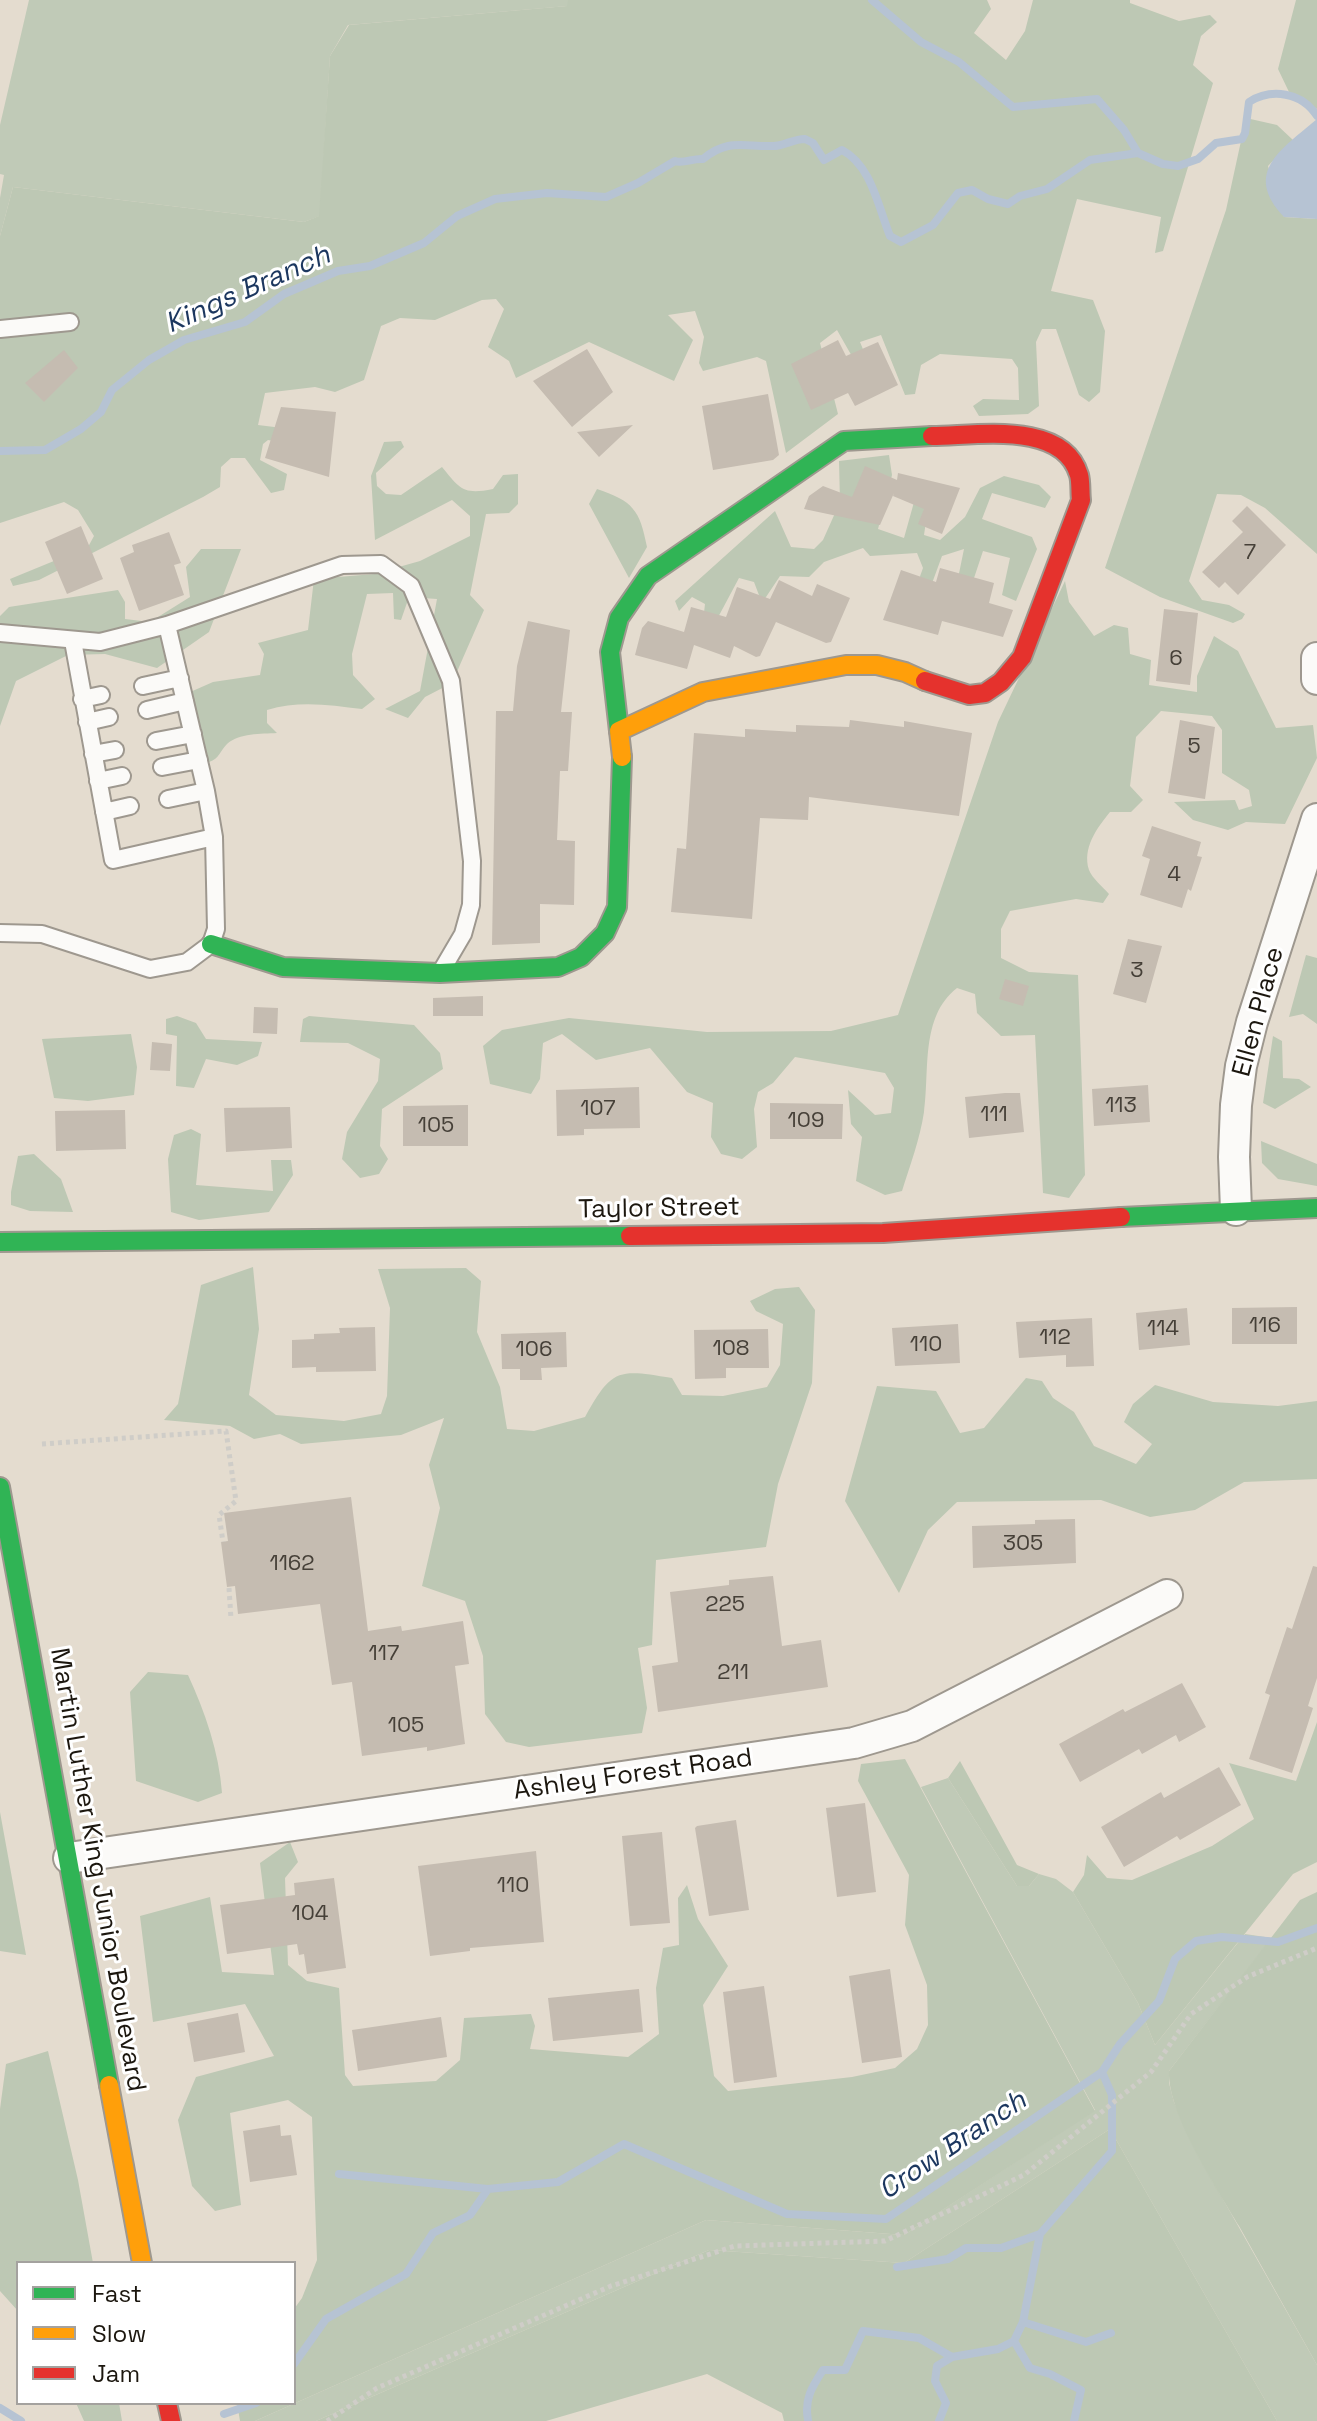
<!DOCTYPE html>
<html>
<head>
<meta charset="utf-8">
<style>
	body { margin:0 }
	#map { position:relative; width:1317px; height:2421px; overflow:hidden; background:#e4dccf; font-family:"Space Grotesk",sans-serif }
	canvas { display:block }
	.legend { position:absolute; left:16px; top:2261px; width:280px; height:144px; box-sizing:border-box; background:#fff; border:2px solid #a4a29f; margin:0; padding:10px 14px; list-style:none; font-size:24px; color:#1c170f }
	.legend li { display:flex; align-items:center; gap:16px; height:40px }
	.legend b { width:40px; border:2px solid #a4a29f }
</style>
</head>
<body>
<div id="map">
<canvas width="1317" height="2421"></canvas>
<ul class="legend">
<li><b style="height:10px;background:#30b455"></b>Fast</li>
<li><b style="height:10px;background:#ff9f0a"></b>Slow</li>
<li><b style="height:10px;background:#e5322d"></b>Jam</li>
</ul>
</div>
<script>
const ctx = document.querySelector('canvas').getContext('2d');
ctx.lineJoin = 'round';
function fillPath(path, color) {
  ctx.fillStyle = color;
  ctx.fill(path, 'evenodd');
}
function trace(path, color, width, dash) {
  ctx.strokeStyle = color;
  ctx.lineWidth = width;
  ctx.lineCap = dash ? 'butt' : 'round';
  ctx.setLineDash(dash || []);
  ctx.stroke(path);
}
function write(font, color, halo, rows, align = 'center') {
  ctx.font = font + ' "Space Grotesk",sans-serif';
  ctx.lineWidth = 6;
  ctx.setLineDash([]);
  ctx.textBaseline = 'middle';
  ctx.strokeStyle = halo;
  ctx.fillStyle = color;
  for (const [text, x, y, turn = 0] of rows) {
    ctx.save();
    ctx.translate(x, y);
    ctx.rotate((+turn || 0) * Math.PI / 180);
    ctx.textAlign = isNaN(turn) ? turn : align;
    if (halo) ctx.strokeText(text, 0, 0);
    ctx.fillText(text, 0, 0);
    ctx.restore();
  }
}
const green = new Path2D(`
	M29,0H568V6L348,25L330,56L320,216L304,222L13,187L0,236V198L4,175L0,174V125Z
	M948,1778L1017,1886H1029L1039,1874L1056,1879L1073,1892L1138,2003L1155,2045L1245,1934L1272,1938L1169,2071V2083L1174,2102L1199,2157L1317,2365V2421H1277L1110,2129L904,2263L709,2250L316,2421H255L706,2220L904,2235L1095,2110L921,1787Z`);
const forest = new Path2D(`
	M568,0H987L991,9L974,33L1006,60L1025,31L1033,0H1130V3L1179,21L1210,15L1217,22L1201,36L1193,65L1213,83L1163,251L1155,253L1161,217L1077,199L1051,291L1093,300L1105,331L1100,392L1089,402L1079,395L1056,329H1042L1036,342L1039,406L1028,414L979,416L973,406L983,399L1019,400L1018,368L1012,359L940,354L921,365L915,394L905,395L881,335L860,342L880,391L874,395L837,330L820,343L838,414L786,453L766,361L757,357L703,371L699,363L704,337L695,311L668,315L693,340L674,381L589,342L516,378L509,361L488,347L504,309L496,299L482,300L435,320L400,318L381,326L364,380L335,392L315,387L265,393L258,425L331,434L329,451L268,440L263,444L260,460L287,474L284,490L271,493L245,458H231L221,467L220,487L203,497L39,580L13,586L10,579L88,547L94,536L78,510L64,502L0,523V236L13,187L304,222L319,216L330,56L349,25L567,6Z
	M1296,0H1317V109L1289,92L1278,69Z
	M1246,118L1277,125L1293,140L1268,166L1284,217L1317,219V554L1265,508L1241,495L1217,494L1189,581L1202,600L1229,605L1245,614L1242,619L1233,623L1160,597L1105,568L1226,210Z
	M401,441L404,447L376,473L377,486L386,494L401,495L442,467C460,489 463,495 493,489L503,475L518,474V504L509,513L486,514L470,595L484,610L452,683L425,697L408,718L385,709L420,691L437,599L409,597L401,620L394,619L393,593L367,594L352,654L353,675L375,699L362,709C330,705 299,700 267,710V723L277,733C261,734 239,733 227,744C219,752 220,758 209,762L190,718L188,693L213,682L260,675L264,654L258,643L308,630L314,579L374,574L420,561L470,536V516L452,500L375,540L371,476L384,442Z
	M889,455L892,475L878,529L904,538L916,495L929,501L924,535L940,540L965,517L980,488L1004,476L1039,485L1051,497L1045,508L992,493L982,519L1032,537L1037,549L1016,601L1002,595L1010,558L983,551L969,593H955L964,549L942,556L920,616L908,610L923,568L917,553L870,556L863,548L824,562L809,577L780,576L762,603L754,582L739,578L707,638L702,630L705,604L692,597L679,611L675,601L775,511L791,547L814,549L823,540L840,502L839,461Z
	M597,489C633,501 640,510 647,547L629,578L589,504Z
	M201,549H241L209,632L157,668L105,654L68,655L16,681L0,726V616L9,607L118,590L125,602V619L150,622L190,597L186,567Z
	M1065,581L1069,602L1094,636L1114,625L1128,628L1130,654L1151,660L1149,685L1197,692V676L1214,636L1238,651L1276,728L1313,725L1317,758L1285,824L1246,822L1228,830L1193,820L1174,802L1235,800L1239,810L1252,806L1249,790L1222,773V730L1212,716L1161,711L1136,737L1130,786L1143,800L1131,812H1110C1097,828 1082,848 1089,870C1092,878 1103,887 1109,894L1103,903L1076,899L1010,911L1001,929V958L1029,972L1078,975L1085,1175L1069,1198L1043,1193L1035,1035L1001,1036L977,1013L975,994L957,988C920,1017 930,1070 924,1112C920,1139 910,1165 902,1191L885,1195L856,1181L862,1137L851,1124L848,1090L875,1115L891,1113L894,1088L885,1073L795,1057L773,1083L758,1092L754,1109L757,1147L742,1159L721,1154L711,1137L713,1103L687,1092L650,1048L596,1060L562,1034L543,1043L540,1079L531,1094L490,1084L483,1046L502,1030L569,1018L707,1032L831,1031L898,1015L998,722Z
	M1306,955L1317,958V1024L1303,1014L1289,1017Z
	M177,1016L196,1023L206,1039L262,1042L258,1056L237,1065L206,1059L194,1088L176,1086L177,1036L166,1034V1019Z
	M309,1016L414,1025L440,1053L443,1069L382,1109L380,1146L388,1159L379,1174L360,1178L342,1159L347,1132L378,1081L380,1059L348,1043L300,1042L303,1019Z
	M131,1034L137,1067L134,1095L88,1101L54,1098L42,1039Z
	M1273,1036L1282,1041L1283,1078L1299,1079L1311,1087L1275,1109L1263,1103Z
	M191,1129L201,1134L196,1185L273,1191L271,1160H291L293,1175L269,1212L199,1220L171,1212L168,1159L174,1135Z
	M1261,1141L1317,1164V1186L1278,1179L1262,1163Z
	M34,1154L61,1179L73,1212L30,1211L11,1205V1192L18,1156Z
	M253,1267L259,1329L249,1395L276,1415L344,1421L381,1414L387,1396L390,1308L378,1269L466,1268L481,1281L477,1332L500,1387L507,1429L534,1431L585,1417C612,1368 618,1369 672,1378L682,1395L723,1396L767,1387L780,1365L783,1324L756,1311L750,1301L775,1289L799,1287L815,1310L812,1383L778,1484L766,1547L656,1560L652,1645L638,1648L647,1708L642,1733L529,1747L506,1742L485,1714L483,1656L465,1601L422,1586L440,1508L429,1465L444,1418L401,1435L301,1444L280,1434L254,1439L230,1426L164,1420L178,1404L201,1285Z
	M1026,1378L1042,1381L1053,1398L1074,1412L1094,1446L1136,1464L1152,1444L1124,1422L1133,1404L1155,1385L1213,1402L1278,1406L1317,1401V1479L1244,1482L1195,1510L1150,1517L1101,1500L957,1502L928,1530L899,1593L845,1501L877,1386L936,1391L960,1433L984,1428Z
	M148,1672L188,1675C205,1712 219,1752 222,1793L198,1802L136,1781L130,1692Z
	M1317,1722V1862L1293,1874L1155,2045L1138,2003L1073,1892L1084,1875L1087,1855L1107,1878L1132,1880L1212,1846L1254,1819L1229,1763L1296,1781Z
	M905,1759L1095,2111L904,2235L706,2220L255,2421H240L237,2403H294V2309L302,2298L317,2260L312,2117L288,2100L230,2113L241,2205L215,2211L192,2186L178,2120L196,2077L274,2056L245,2004L153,2022L140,1916L210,1897L222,1972L274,1975L260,1863L290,1842L298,1862L285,1878L288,1965L307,1981L339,1988L345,2075L353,2086L436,2081L460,2060L464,2018L531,2014L535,2026L530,2049L628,2057L659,2034L656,1988L663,1948L679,1945L678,1898L687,1885L698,1919L728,1966L703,2005L714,2076L728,2091L852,2077L895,2068L917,2049L928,2025L927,1985L905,1925L909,1875L858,1781L861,1764Z
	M960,1761L1017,1865L1039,1874L1029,1886H1017L948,1778Z
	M0,1812L26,1955L0,1951Z
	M1317,1892V2365C1291,2319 1265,2272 1239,2226C1217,2189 1167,2113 1169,2071L1300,1900Z
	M48,2051L78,2180L93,2263H18V2311L0,2291V2109L6,2064Z
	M1110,2129L1277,2421H784L782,2413L707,2374L546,2421H316L709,2250L904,2263Z
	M76,2403H119L122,2421H84Z`);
const water = new Path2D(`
	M1317,119V219L1284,217C1242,172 1282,149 1317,119Z`);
const stream = new Path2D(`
	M872,0L921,42L959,62L1013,107L1097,99L1124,130L1138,153L1163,164L1178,166L1198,159L1216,143L1242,139L1245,133L1249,102C1271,88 1302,92 1317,116
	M0,451L45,450L81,429L101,412L112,390L149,360L184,340L245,322L284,294L338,271L370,266L424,243L457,216L495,199L547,193L606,197L638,183L675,161C684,164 693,158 703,159C728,138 744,147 773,146C784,146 793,139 805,139L813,143L824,160L842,150C871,165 878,206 890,236L901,242L933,225L958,193L972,190L988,199L1008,204L1020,196L1047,189L1090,160L1138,153
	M339,2174L488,2189
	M1040,2234L1023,2322L1014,2341L1030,2368L1050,2374L1081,2390L1074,2421
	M897,2267L948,2259L966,2248H1001L1040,2234L1112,2151V2095L1102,2072
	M1023,2322L1086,2342L1111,2333
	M294,2364L326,2319L406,2274L433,2233L470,2215L488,2189L558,2182L624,2144L787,2214L886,2219L1102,2072L1120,2044L1159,2001L1175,1959L1196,1941L1222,1937L1278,1942L1317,1928
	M0,2408L21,2421
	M224,2414L256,2403
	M808,2420C804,2399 812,2387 823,2370H845L863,2331L919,2338L952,2357L998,2349L1014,2341
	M939,2421L946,2403L935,2381L937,2366L952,2357`);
const building = new Path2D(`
	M838,340L846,356L878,342L898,385L855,406L848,393L811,410L791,364Z
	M587,349L613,392L572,427L533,381Z
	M64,350L78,368L44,402L25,383Z
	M768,394L779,455L773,460L713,470L702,406Z
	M281,407L336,412L329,477L265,458Z
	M633,425L599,457L577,432Z
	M865,466L897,480L898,473L960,488L942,534L918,524L924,509L893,496L894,493L880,525L804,509L809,496L823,486L852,497Z
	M1247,506L1286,545L1238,595L1225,582L1219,588L1202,572L1243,532L1232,521Z
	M81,526L103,579L67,594L45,542Z
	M169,532L181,563L174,565L184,595L139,611L120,558L134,552L132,545Z
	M940,568L994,583L989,603L1013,610L1003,637L942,621L938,635L883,620L901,570L936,582Z
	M779,580L812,596L817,584L850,598L831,642L826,643L776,622L760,656L756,657L734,646L730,658L694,645L687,669L635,655L642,628L648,621L684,632L691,607L726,617L737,587L770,599Z
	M1164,609L1198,613L1190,685L1156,681Z
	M528,621L570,630L561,712H572L568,771H560L557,840L575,841L574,905L540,904V943L492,945L496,711H513L517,666Z
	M850,720L904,727V721L972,733L959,816L809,797L808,820L760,818L752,919L671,912L677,848L686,849L694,733L745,737V729L796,732V725L849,727Z
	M1180,720L1215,727L1205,799L1168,793Z
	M1152,826L1201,842L1197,856L1202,857L1191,891L1188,889L1182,908L1140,895L1150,859L1142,856Z
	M1128,939L1162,946L1146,1003L1113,994Z
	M1005,979L1029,986L1023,1006L999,999Z
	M483,996V1016H433V998Z
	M254,1007L278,1008L277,1034L253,1033Z
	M152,1042L172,1044L170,1071L150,1070Z
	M1148,1085L1150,1122L1094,1126L1092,1089Z
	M639,1087L640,1128L584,1129V1135L557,1136L556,1090Z
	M1005,1093H1020L1024,1132L969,1138L965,1097Z
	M770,1103L843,1104L842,1139H770Z
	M468,1105V1146H403V1106Z
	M290,1107L292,1148L226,1152L224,1108Z
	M125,1110L126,1149L56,1151L55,1111Z
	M1297,1307V1344H1232V1308Z
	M1187,1308L1190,1345L1139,1350L1136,1313Z
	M1092,1318L1094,1366L1066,1367V1355L1019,1358L1016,1322Z
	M958,1324L960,1363L895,1366L892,1328Z
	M375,1327L376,1371L316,1372V1367L292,1368V1340L314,1339V1334L340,1333L339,1328Z
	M768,1329L769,1368H726V1378L695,1379L694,1330Z
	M566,1332L567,1367L541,1368L542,1380H520V1369H502L501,1334Z
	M351,1497L368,1631L401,1626L402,1631L463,1621L469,1664L455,1666L465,1744L427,1751V1747L362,1756L352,1682L332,1685L320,1604L238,1614L235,1586L227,1587L221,1542L228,1541L224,1513Z
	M1075,1519L1076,1563L973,1568L972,1526L1035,1524V1520Z
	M1313,1566L1317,1567V1678L1308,1706L1313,1708L1292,1773L1249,1759L1270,1695L1265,1693L1287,1627L1292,1629Z
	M773,1576L782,1646L821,1640L828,1687L658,1712L652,1666L678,1662L670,1592L729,1585V1580Z
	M1182,1683L1206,1727L1179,1742L1176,1735L1142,1754L1139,1749L1080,1782L1059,1744L1123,1709L1125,1712Z
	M1219,1767L1241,1805L1180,1840L1177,1836L1124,1867L1101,1827L1161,1792L1164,1798Z
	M865,1803L876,1892L837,1897L826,1808Z
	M736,1820L749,1910L709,1916L695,1828L697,1826Z
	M662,1832L670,1923L630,1926L622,1836Z
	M536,1851L544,1942L470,1948V1951L430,1956L418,1866Z
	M334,1878L346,1968L307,1974L304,1954L299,1955L297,1944L227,1954L220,1905L295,1895L294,1883Z
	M890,1969L902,2057L862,2063L849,1976Z
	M764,1986L777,2077L734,2083L723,1992Z
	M639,1989L643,2032L553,2041L548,1998Z
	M238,2013L245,2052L194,2062L187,2023Z
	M441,2017L447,2057L358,2071L352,2030Z
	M280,2125L281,2136L291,2135L297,2175L250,2182L243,2131Z`);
const path = new Path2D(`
	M42,1444L226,1431L236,1501L219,1515L223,1542
	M229,1588L231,1619
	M327,2421L377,2388L611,2286L735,2246L885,2241L1024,2175L1151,2072L1191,2014L1247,1977L1317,1948`);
const lane = new Path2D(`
	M0,329L70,322
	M0,633L100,642L167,625L342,565L381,564L411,586L451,681L472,861L471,905L463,934L443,968
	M73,641L113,860L214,837
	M143,686L180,678
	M82,699L101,695
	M147,710L185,701
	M87,722L109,717
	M156,741L193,734
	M93,754L115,750
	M162,767L199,760
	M98,781L122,776
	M168,799L206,791
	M104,812L130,806
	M0,933L42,934L150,969L187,962L211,944L216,929L214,837L206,791L167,625`);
const street = new Path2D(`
	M1317,658V679
	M1236,1210L1234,1157L1236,1105L1241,1066L1252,1022L1317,819
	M69,1858L854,1743L912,1726L1167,1595`);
const fast = new Path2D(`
	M619,731L610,652L619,618L648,576L844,441L932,436
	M211,944L283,967L440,973L558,967L581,957L605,933L617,907L622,757
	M1121,1217L1317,1208
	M0,1242L630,1236
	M0,1487L109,2085`);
const slow = new Path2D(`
	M622,757L619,731L703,692L846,665H877L905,672L925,681
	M109,2085L142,2263`);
const jam = new Path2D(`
	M925,681L969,695L985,693L1001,682L1022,657L1081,500C1080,492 1081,482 1079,475C1063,420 976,436 932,436
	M630,1236L883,1233L1121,1217
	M167,2403L171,2421`);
const numberNames = [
	["7",1250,553],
	["6",1176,659],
	["5",1194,747],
	["4",1174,875],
	["3",1137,971],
	["113",1121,1106],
	["107",598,1109],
	["111",994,1115],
	["109",806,1121],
	["105",436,1126],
	["116",1265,1326],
	["114",1163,1329],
	["112",1055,1338],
	["110",926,1345],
	["108",731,1349],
	["106",534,1350],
	["305",1023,1544],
	["1162",292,1564],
	["225",725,1605],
	["117",384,1654],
	["211",733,1673],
	["105",406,1726],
	["110",513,1886],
	["104",310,1914]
];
const streetNames = [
	["Ellen Place",1259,1012,-75],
	["Taylor Street",659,1209,-1],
	["Ashley Forest Road",633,1775,-8],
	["Martin Luther King Junior Boulevard",97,1870,80]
];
const waterNames = [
	["Kings Branch",248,290,-24],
	["Crow Branch",953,2146,-34]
];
fillPath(green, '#c0cab7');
fillPath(forest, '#bdc8b4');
fillPath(water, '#b6c3d3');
trace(stream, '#b6c3d3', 8);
fillPath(building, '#c5bcb1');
trace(lane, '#9e988f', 20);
trace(street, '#9e988f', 34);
trace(fast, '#9e988f', 22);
trace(slow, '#9e988f', 22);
trace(jam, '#9e988f', 22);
trace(path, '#cfcdc8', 5, [4, 4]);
trace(lane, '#fbfaf8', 16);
trace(street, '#fbfaf8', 30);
trace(fast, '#30b455', 18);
trace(slow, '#ff9f0a', 18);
trace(jam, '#e5322d', 18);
write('22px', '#464038', null, numberNames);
write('26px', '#1c170f', '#fff', streetNames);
write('italic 28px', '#1c375f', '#fff', waterNames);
</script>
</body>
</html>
